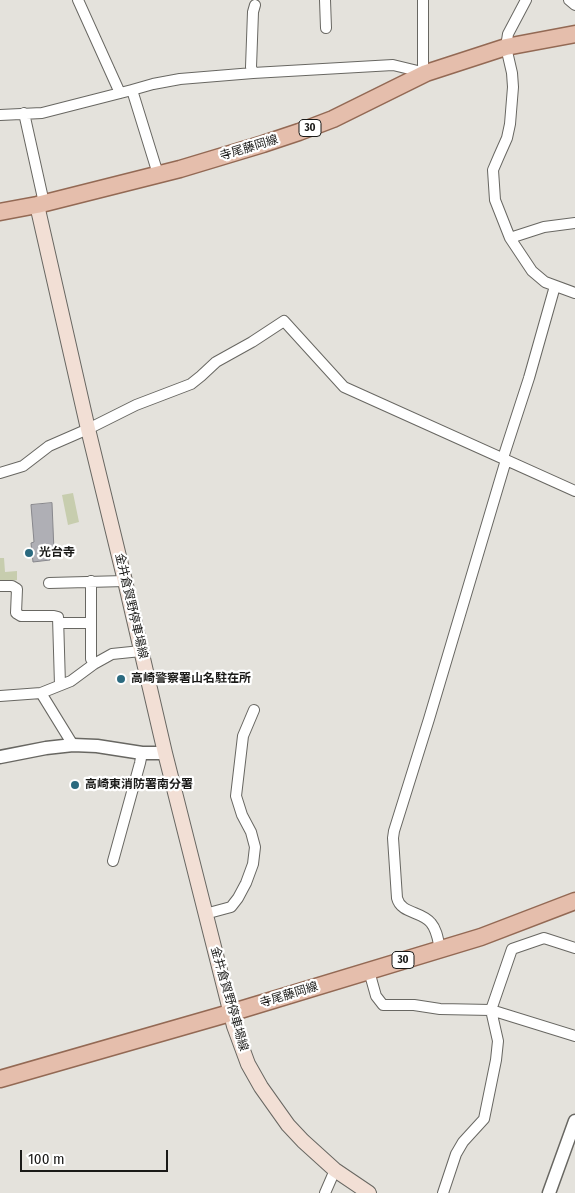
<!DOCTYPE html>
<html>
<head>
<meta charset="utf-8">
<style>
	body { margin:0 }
	#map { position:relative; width:575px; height:1193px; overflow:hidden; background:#e4e2dc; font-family:"Fira Sans Condensed",sans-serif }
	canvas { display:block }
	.scale { position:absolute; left:20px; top:1150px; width:148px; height:22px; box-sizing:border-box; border:2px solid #1a1a18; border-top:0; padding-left:6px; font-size:15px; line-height:18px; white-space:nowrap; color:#1a1a18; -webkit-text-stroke:4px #fff; paint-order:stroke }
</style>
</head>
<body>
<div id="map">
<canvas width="575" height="1193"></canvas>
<div class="scale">100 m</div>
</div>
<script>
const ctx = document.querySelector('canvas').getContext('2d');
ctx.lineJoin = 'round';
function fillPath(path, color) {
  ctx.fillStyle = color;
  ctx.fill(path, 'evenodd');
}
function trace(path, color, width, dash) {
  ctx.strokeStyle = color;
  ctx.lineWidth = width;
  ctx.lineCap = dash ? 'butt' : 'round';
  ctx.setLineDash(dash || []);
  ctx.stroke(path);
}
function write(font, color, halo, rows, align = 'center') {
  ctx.font = font + ' "Fira Sans Condensed","Noto Sans JP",sans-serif';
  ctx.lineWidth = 4.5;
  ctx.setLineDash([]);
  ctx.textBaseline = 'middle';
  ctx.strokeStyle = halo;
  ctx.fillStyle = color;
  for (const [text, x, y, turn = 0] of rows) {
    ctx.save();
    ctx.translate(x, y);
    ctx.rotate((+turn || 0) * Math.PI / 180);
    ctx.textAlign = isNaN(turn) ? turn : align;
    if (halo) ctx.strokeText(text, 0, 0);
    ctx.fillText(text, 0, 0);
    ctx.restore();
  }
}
const green = new Path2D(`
	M73,493L79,522L68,525L62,495Z
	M0,558H4L5,572L17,571V580L0,582Z`);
const building = new Path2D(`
	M52,503L54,551L49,552L50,560L33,562L31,543L34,542L31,505Z`);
const minor = new Path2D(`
	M78,0L120,93
	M325,0L326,28
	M423,0V65L426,73
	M526,0L508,34L506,47L512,73L513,87L510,124L507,138L499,156L493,170L495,200L510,238L532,271L545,282L575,293
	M569,0L575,5
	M253,73L251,67L253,12L255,5
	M132,90L158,174
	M24,113L44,203
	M0,115L42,113L132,90L153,84L180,79L253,73L393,65L426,73
	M510,238L544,227L575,223
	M503,458L529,378L555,286
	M0,473L23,466L49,446L88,429L136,405L191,384L201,376L216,362L252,342L284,321L344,387L575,491
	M91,581V659L94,664
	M49,583L125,581
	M0,586H12L17,589L16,613L21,616H54L58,617L60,685
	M59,623H91
	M41,693L73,745
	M0,696L41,693L71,681L94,664L112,654L141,651
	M113,861L140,763L142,753
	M205,914L231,907L238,898L246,883L253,864L255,847L251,832L242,815L236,796L243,736L254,710
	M440,949C438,940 437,930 431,923C422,911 401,914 397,898L393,838L394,831L429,719L506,460
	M369,971L376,996L383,1005H414L440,1009L491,1010L575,1036
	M325,1193L335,1170
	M443,1193L456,1154L463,1142L484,1119L496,1060L498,1041L491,1010L512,949L544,938L575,948`);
const tertiary = new Path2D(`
	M0,757L46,748L73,745L97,746L142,753H165
	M549,1193L575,1121`);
const secondary = new Path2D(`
	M37,205L88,429L125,581L165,753L234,1026L248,1064L261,1087L288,1125L303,1141L335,1170L369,1193`);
const primary = new Path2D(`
	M0,212L37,205L180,169L263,144L299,132L333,119L426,73L506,47L575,34
	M0,1079L230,1013L481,937L575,901`);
const markers = [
	[29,553,5,"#2b6a7f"],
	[121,679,5,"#2b6a7f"],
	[75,785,5,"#2b6a7f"]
];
const shields = [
	[310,128,22],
	[403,960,22]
];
const shieldNames = [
	["30",310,128],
	["30",403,960]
];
const streetNames = [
	["寺尾藤岡線",249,148,-17],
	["金井倉賀野停車場線",131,606,77],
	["寺尾藤岡線",289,995,-17],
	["金井倉賀野停車場線",229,999,74]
];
const poiNames = [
	["光台寺",39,553],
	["高崎警察署山名駐在所",131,679],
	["高崎東消防署南分署",85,785]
];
fillPath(green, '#c7cdae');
fillPath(building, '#afafb5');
trace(building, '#87878c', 1);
trace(minor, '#686762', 12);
trace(tertiary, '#686762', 15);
trace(secondary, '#686762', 16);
trace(primary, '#936954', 19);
trace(minor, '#fff', 10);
trace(tertiary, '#fff', 12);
trace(secondary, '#f2dfd5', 14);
trace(primary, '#e5beac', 16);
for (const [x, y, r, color] of markers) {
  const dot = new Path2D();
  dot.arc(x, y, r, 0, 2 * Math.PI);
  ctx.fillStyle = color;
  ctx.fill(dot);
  trace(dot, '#fff', 2);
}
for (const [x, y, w] of shields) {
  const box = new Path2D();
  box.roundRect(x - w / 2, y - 8.5, w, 17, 4);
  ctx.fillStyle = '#fff';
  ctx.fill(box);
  trace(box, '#1a1a18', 1);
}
write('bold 11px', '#1a1a18', null, shieldNames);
write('12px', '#1a1a18', '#fff', streetNames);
write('bold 12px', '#1a1a18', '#fff', poiNames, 'left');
</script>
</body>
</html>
